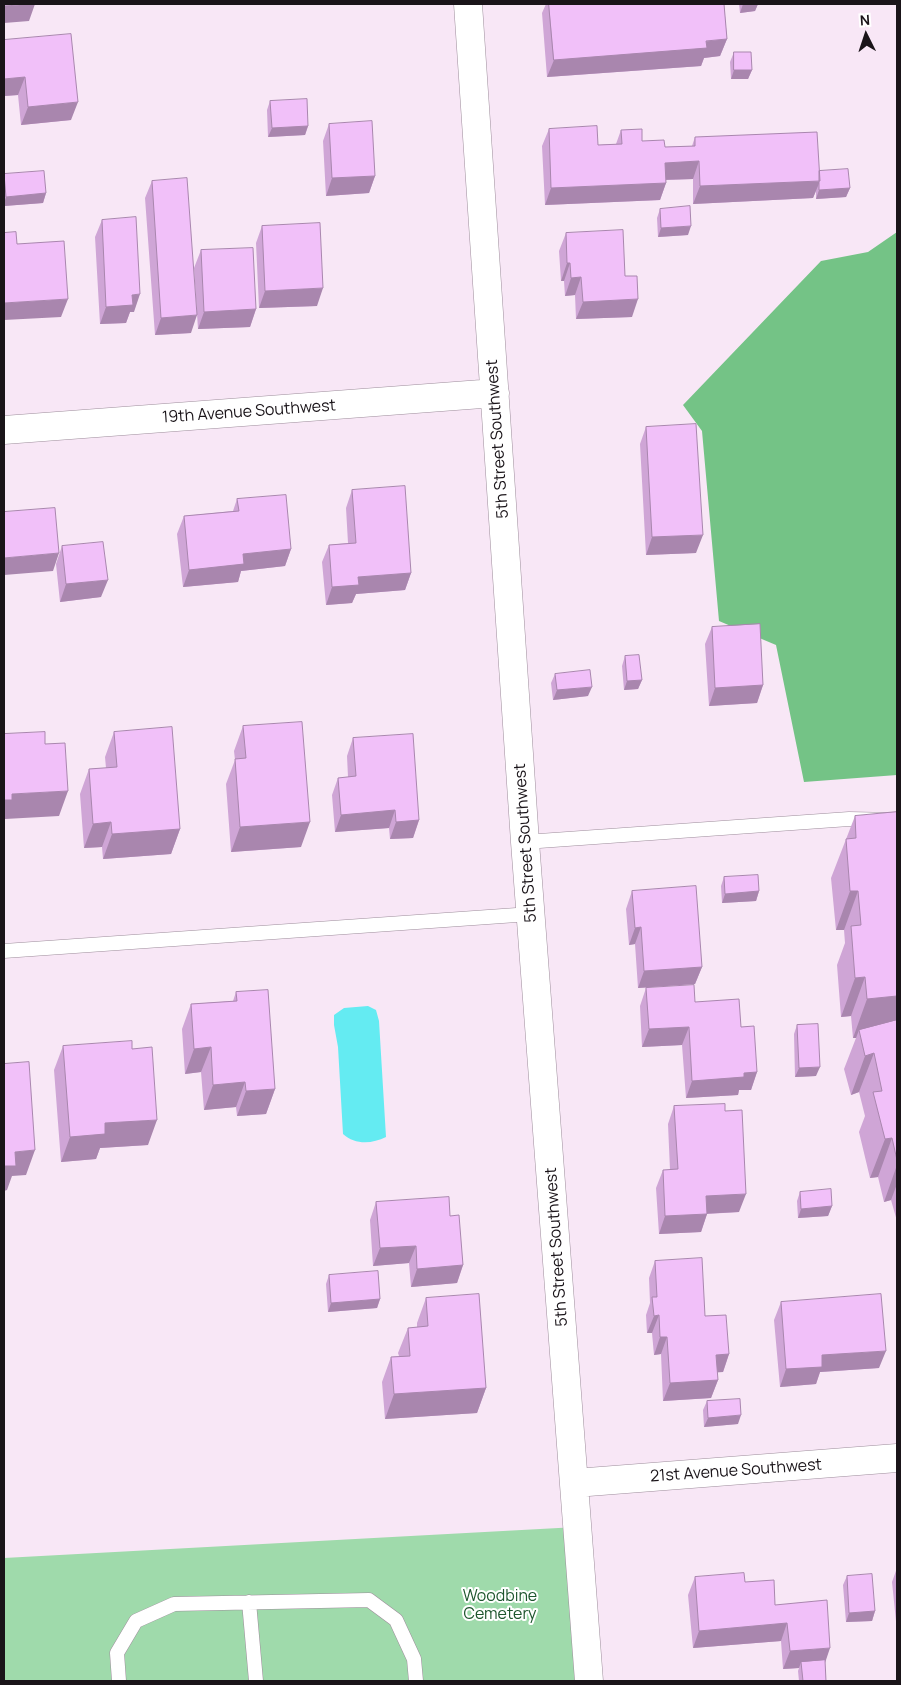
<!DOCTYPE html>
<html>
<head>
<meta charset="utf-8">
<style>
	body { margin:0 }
	#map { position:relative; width:901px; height:1685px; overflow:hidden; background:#f8e7f6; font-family:Manrope,sans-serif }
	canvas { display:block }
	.frame { position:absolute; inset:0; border:5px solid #1a1419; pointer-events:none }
	.north { position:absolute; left:841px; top:10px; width:50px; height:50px; -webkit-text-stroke:4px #fff; paint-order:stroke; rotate:356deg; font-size:14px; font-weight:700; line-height:20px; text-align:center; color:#1a1419 }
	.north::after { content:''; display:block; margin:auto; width:18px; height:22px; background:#1a1419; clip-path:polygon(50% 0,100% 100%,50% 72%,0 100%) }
</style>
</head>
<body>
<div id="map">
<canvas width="901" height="1685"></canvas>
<div class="frame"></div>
<div class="north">N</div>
</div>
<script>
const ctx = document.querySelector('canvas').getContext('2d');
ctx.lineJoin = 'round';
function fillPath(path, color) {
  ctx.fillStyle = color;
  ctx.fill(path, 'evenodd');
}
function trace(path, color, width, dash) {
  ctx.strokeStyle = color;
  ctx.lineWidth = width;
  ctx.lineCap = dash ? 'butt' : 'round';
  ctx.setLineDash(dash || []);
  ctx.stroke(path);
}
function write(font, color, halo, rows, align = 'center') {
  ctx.font = font + ' Manrope,sans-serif';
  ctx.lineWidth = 4;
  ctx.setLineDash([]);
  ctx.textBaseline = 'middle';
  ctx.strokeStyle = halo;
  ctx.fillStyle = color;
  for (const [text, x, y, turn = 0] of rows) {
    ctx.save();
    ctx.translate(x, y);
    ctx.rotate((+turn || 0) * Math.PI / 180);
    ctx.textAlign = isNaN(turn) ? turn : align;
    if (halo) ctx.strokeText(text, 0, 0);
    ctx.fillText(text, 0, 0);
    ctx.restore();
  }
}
const green = new Path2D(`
	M577,1527L589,1681H4V1558Z`);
const forest = new Path2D(`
	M897,232V775L804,782L776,645L719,621L702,431L683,405L821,261L868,252Z`);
const water = new Path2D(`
	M368,1006L376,1010L379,1021L386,1137C372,1144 355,1145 343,1134L338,1047L334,1025V1015L344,1008Z`);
const lane = new Path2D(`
	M525,842L849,819L897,820
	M4,951L531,914
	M249,1602L256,1681
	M119,1681L117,1653L136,1621L174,1604L369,1600L396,1620L414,1659L416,1681`);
const street = new Path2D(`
	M468,4L525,842L589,1681
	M4,430L495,393
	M575,1483L897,1458`);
const wall = new Path2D(`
	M546,4H724L727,39L720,56L704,58L701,66L547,77L542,13Z
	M739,4H758L755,11L740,13Z
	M4,40L71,120L21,125L18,95L4,96Z
	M734,52L752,70L748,79H731L730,62Z
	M270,101L308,126L305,135L268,137L267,110Z
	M329,124L375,176L369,193L326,196L323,141Z
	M549,129L598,145L616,144L621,130L642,141L665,147L692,146L695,137L819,171L850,188L846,197L816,199V191L813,198L693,204V179L666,180V183L660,200L545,205L542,146Z
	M4,174L46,193L43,203L4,206Z
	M152,181L191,333L155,335L145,198Z
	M660,209L688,235L658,237L657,218Z
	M102,220L134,312H130L126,323L100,324L95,237Z
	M262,226L317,306L259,308L256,243Z
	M566,233L625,276L632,317L576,319L575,295L565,296L564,281H561L559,251Z
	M201,250L256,309L250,327L198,329L194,268Z
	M646,427L696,553L646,555L640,444Z
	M352,490L411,573L405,590L356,594L352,603L326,605L322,562L329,545L348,543L346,508Z
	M237,499L291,549L285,566L241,571L238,582L183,587L177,534L184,516L233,511Z
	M62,546L101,597L60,602L56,564Z
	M712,627L763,685L757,703L709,706L705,644Z
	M625,656L642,680L638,689L624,690L622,666Z
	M555,674L588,696L553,700L551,683Z
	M243,726L301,847L231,852L226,784L235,760L234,751Z
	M114,732L180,829L171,854L103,859L102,847L84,848L80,794L89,769L106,768L105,757Z
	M353,738L419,820L413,838L390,839L389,828L335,832L332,795L338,778L348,777L347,756Z
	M897,812V1221L891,1200L884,1202L878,1177L870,1178L859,1132L865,1116L859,1092L851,1095L844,1069L856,1038H853L851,1016L841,1017L837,965L845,943L844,930H836L831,878L855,816Z
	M724,877L759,891L756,901L722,903L721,886Z
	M632,891L702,967L695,984L638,988L635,944L629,945L626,909Z
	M646,988L695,1002L741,1027L757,1072L751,1090H739L738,1095L686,1098L682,1045L642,1047L640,1006Z
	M236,992L275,1089L266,1114L237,1116L236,1107L204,1110L201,1072L185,1074L182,1029L191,1004L233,1001Z
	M797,1025L816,1076L795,1077L794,1034Z
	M63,1046L132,1049L148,1145L100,1148L96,1159L61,1162L54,1070Z
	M674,1106L725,1111L739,1212L707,1214L701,1232L659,1234L656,1188L663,1170H670L668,1124Z
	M800,1192L832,1206L828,1216L798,1218L797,1201Z
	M376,1202L450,1216L463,1265L457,1283L411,1287L409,1263L373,1266L370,1220Z
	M655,1261L705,1316L729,1354L723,1372H717L718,1380L711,1398L663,1401L661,1354L654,1355L652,1333H647L646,1315L650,1303L649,1278Z
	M329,1275L380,1299L377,1308L328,1312L326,1284Z
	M426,1298L486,1388L477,1413L385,1419L382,1382L391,1357L399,1356L398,1353L408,1328L417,1327V1323Z
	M781,1302L879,1368L820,1372L816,1384L780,1387L774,1320Z
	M707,1401L738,1424L704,1427L703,1410Z
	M897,1568V1631L892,1582Z
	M847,1576L875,1611L872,1621L846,1622L843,1585Z
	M695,1577L745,1582L775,1605L825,1664L826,1681H799L798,1671L799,1668L783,1669L781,1641L693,1648L688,1595Z`);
const shadedWall = new Path2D(`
	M35,4L29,21L4,23V6Z
	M743,4H758L755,11L740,13Z
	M727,39L720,56L704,58L701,66L547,77L554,60Z
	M734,70H752L748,79H731Z
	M25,77L18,95L4,96V79Z
	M78,102L71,120L21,125L28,107Z
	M308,126L305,135L268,137L272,128Z
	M699,161L693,179L659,180L665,163Z
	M375,176L369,193L326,196L332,178Z
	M820,181L813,198L693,204L700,186Z
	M666,183L660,200L545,205L551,188Z
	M850,188L846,197L816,199L819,190Z
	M46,193L43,203L4,206V203L6,197Z
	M691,226L688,235L658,237L661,228Z
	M567,263H570L564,281H561Z
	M581,277L575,295L565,296L571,278Z
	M323,288L317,306L259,308L265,291Z
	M140,294L134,312H130L126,323L100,324L106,307L132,295Z
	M68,299L61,317L4,320V303Z
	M638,299L632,317L576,319L583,302Z
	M256,309L250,327L198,329L204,312Z
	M197,315L191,333L155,335L161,318Z
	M703,535L696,553L646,555L652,537Z
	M291,549L285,566L241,571L238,582L183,587L189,570L243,554Z
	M59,553L53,571L4,575V558Z
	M411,573L405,590L356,594L352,603L326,605L332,587L358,577Z
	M108,580L101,597L60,602L66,584Z
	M642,680L638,689L624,690L627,681Z
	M763,685L757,703L709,706L715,688Z
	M592,687L588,696L553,700L557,690Z
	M68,791L59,816L5,819L4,824V800L12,794Z
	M395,810L389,828L335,832L341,815Z
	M419,820L413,838L390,839L396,822Z
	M111,822L102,847L84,848L93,824Z
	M310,822L301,847L231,852L240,827Z
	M180,829L171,854L103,859L112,834Z
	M759,891L756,901L722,903L725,894Z
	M850,891H858L844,930H836Z
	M641,927L635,944L629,945L635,928Z
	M702,967L695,984L638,988L644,971Z
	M865,977L851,1016L841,1017L855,978Z
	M897,996V1034L859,1030L856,1038H853L867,999Z
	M689,1027L682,1045L642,1047L649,1029Z
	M211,1047L201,1072L185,1074L194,1049Z
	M874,1053L859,1092L851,1095L865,1056Z
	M820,1067L816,1076L795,1077L799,1068Z
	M757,1072L751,1090H739L738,1095L686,1098L692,1081L744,1073Z
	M245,1082L236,1107L204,1110L213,1085Z
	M275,1089L266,1114L237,1116L246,1091Z
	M157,1120L148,1145L100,1148L96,1159L61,1162L70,1137L105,1123Z
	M892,1138L878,1177L870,1178L885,1139Z
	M35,1150L26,1175L12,1176L7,1190L4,1191V1166L15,1152Z
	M897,1165V1184L891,1200L884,1202Z
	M746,1194L739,1212L700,1214L706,1196Z
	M832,1206L828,1216L798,1218L801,1209Z
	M707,1214L701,1232L659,1234L665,1216Z
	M416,1246L409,1263L373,1266L380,1248Z
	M463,1265L457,1283L411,1287L417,1269Z
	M380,1299L377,1308L328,1312L331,1303Z
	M659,1315L652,1333H647L654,1316Z
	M660,1337H667L661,1354L654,1355Z
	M886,1351L879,1368L820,1372L816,1384L780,1387L786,1369L822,1355Z
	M729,1354L723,1372L709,1373L716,1355Z
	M718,1380L711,1398L663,1401L670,1383Z
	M486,1388L477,1413L385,1419L394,1394Z
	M741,1415L738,1424L704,1427L708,1418Z
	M875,1611L872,1621L846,1622L849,1613Z
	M787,1623L781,1641L693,1648L699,1631Z
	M830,1648L824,1666L801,1662L799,1668L783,1669L790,1651Z`);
const building = new Path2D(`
	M4,4H35L4,6Z
	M549,4H724L727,39L706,41L707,48L554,60Z
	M71,34L78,102L28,107L25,77L4,79V40Z
	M734,52H751L752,70H734Z
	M307,99L308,126L272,128L270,101Z
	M372,121L375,176L332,178L329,124Z
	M597,126L598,145L622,144L621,130L642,129V141L664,140L665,147L695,146V137L817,132L820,181L700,186L699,161L665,163L666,183L551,188L549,129Z
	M848,169L850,188L819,190V171Z
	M44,171L46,193L6,197L4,174Z
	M187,178L197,315L161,318L152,181Z
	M690,206L691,226L661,228L660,209Z
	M136,217L140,294L132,295L133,305L106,307L102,220Z
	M320,223L323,288L265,291L262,226Z
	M623,230L625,276H637L638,299L583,302L581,277L571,278L570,263H567L566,233Z
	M16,232L17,244L64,241L68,299L4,303V233Z
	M253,248L256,309L204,312L201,250Z
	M696,424L703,535L652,537L646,427Z
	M405,486L411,573L358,577L359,585L332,587L329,545L356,543L352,490Z
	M286,495L291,549L243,554L244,564L189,570L184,516L239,511L237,499Z
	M55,508L59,553L4,558V512Z
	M103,542L108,580L66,584L62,546Z
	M760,624L763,685L715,688L712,627Z
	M639,655L642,680L627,681L625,656Z
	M590,670L592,687L557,690L555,674Z
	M302,722L310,822L240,827L235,759L246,758L243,726Z
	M172,727L180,829L112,834L111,822L93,824L89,769L117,767L114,732Z
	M45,732V744L65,743L68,791L12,794V800H4V734Z
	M413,734L419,820L396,822L395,810L341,815L338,778L356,776L353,738Z
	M897,812V996L867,999L865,977L855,978L851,926L861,925L858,891H850L846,839L856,838L855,816Z
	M758,875L759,891L725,894L724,877Z
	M696,886L702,967L644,971L641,927L635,928L632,891Z
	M694,985L695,1002L739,999L741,1027L754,1026L757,1072L744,1073V1077L692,1081L689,1027L649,1029L646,988Z
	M268,990L275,1089L246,1091L245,1082L213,1085L211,1047L194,1049L191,1004L237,1001L236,992Z
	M897,1020V1160L892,1138L885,1139L873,1092L882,1091L874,1053L865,1056L859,1030Z
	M818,1024L820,1067L799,1068L797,1025Z
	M132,1041V1049L152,1047L157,1120L105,1123V1134L70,1137L63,1046Z
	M29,1062L35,1150L15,1152L16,1166H4V1064Z
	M725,1104V1111L742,1110L746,1194L706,1196L707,1214L665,1216L663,1170L678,1169L674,1106Z
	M831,1189L832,1206L801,1209L800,1192Z
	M449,1197L450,1216L459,1215L463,1265L417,1269L416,1246L380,1248L376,1202Z
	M702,1258L705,1316L726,1315L729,1354L716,1355L718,1380L670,1383L667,1337H660L659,1315L654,1316L652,1297H657L655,1261Z
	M378,1271L380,1299L331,1303L329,1275Z
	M479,1294L486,1388L394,1394L391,1357L410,1356L408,1328L428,1326L426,1298Z
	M881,1294L886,1351L822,1355V1367L786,1369L781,1302Z
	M740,1399L741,1415L708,1418L707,1401Z
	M744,1573L745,1582L774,1580L775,1605L827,1600L830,1648L790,1651L787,1623L699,1631L695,1577Z
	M872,1574L875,1611L849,1613L847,1576Z
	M825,1660L826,1681H803L801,1662Z`);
const streetNames = [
	["19th Avenue Southwest",249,412,-4],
	["5th Street Southwest",498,439,-94],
	["5th Street Southwest",526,843,-94],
	["5th Street Southwest",557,1247,-94],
	["21st Avenue Southwest",736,1471,-4]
];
const parkNames = [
	["Woodbine",500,1597],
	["Cemetery",500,1615]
];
fillPath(green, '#9fdaab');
fillPath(forest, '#74c386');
fillPath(water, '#64ebf2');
trace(lane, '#9d8d9b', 15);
trace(street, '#9d8d9b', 29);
trace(lane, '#fff', 14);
trace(street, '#fff', 28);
fillPath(wall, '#cfa5d6');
fillPath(shadedWall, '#a986ae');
fillPath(building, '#f1c0f9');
trace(building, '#a986ae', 1);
write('16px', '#1a1419', '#fff', streetNames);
write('16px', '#1e562e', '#fff', parkNames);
</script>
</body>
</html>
